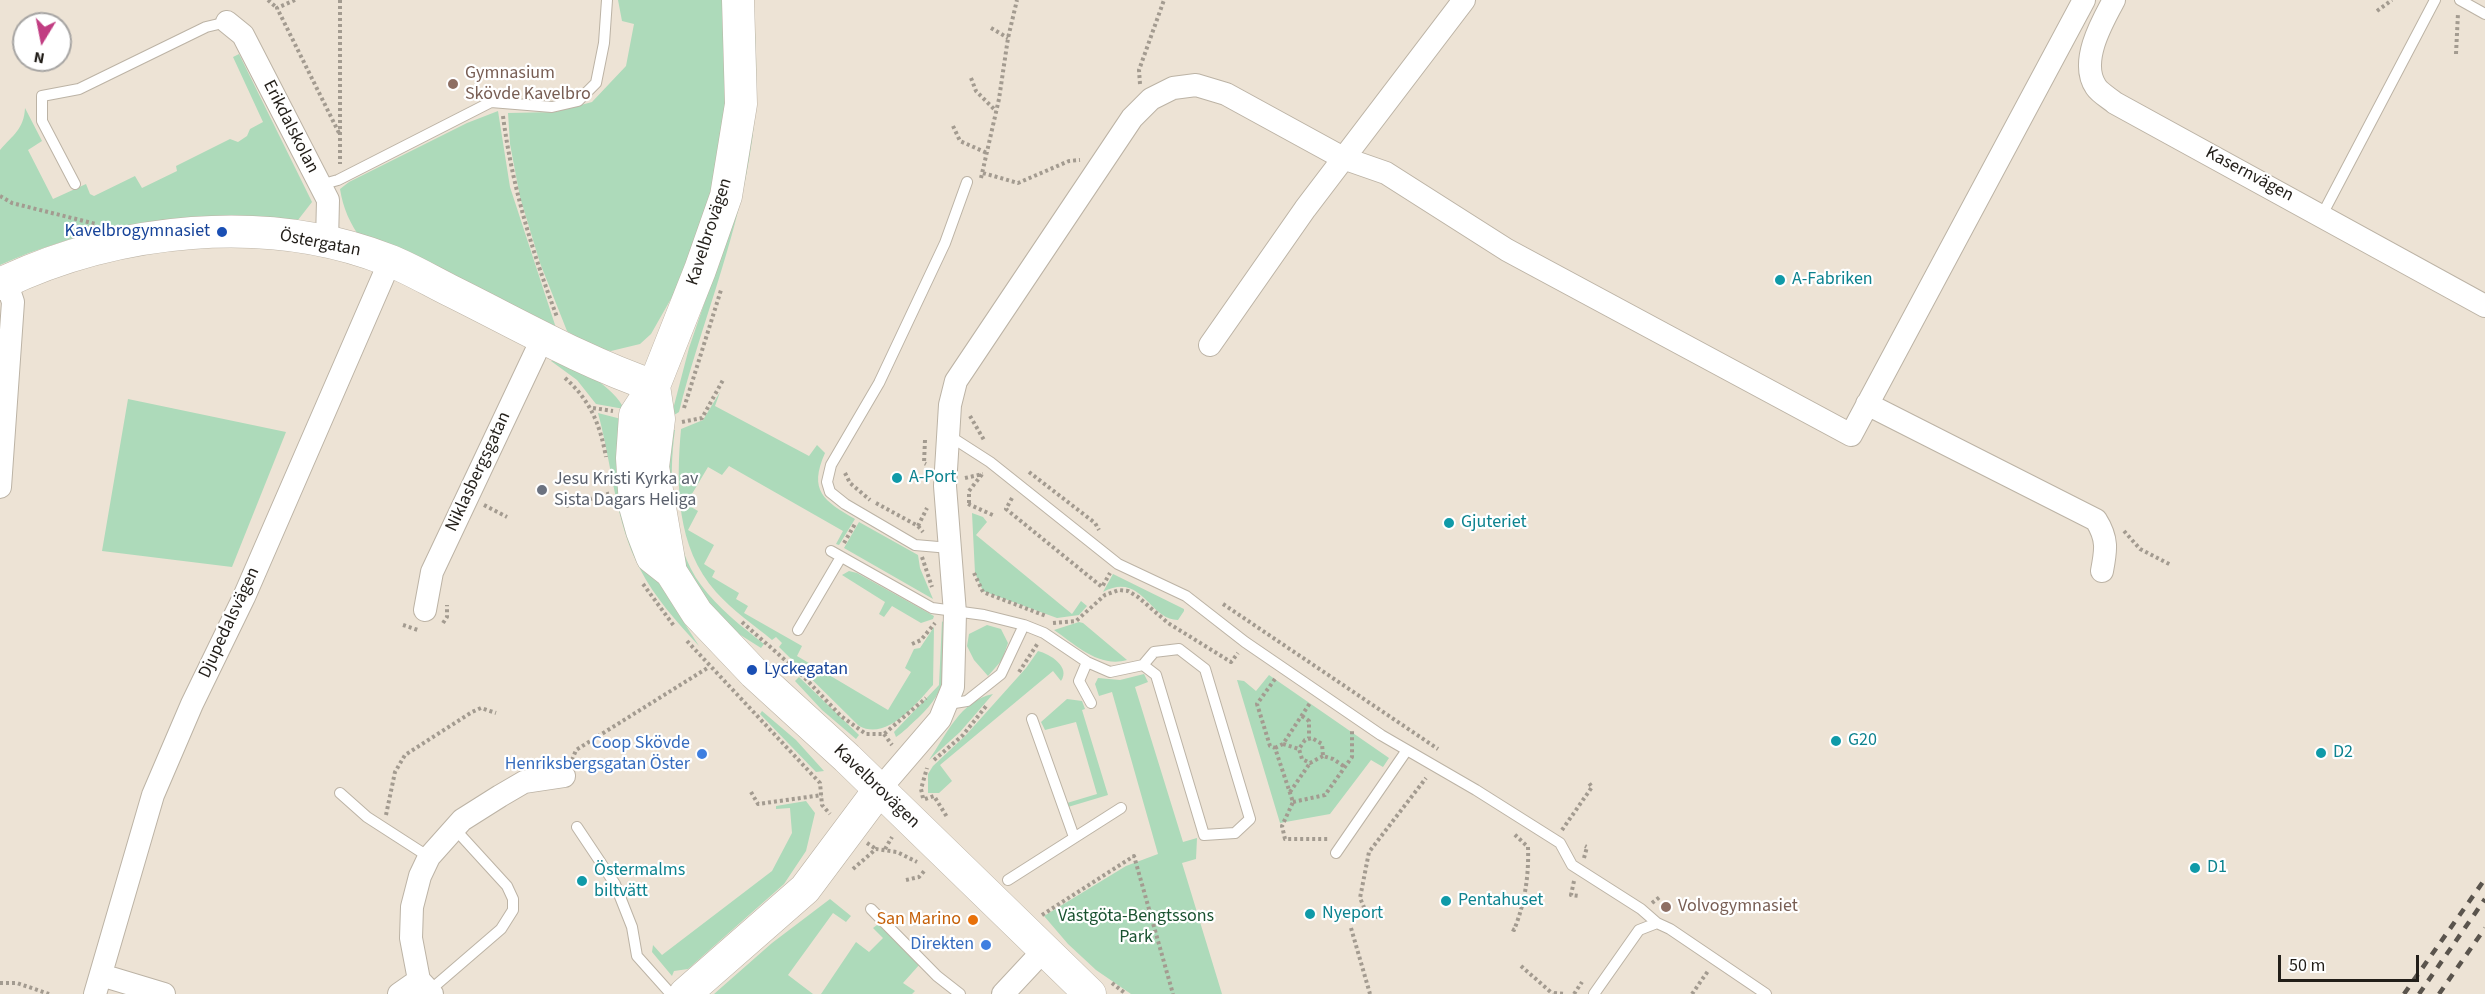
<!DOCTYPE html>
<html>
<head>
<meta charset="utf-8">
<style>
	body { margin:0 }
	#map { position:relative; width:2485px; height:994px; overflow:hidden; background:#ede3d5; font-family:"Source Sans 3",sans-serif }
	canvas { display:block }
	.north { position:absolute; left:12px; top:12px; width:60px; height:60px; box-sizing:border-box; background:#fff; border:2px solid #a7a5a3; border-radius:50%; rotate:190deg; font-size:16px; font-weight:700; line-height:24px; text-align:center; color:#221e19 }
	.north::after { content:''; display:block; margin:auto; width:21px; height:27px; background:#c13d82; clip-path:polygon(50% 0,100% 100%,50% 72%,0 100%) }
	.scale { position:absolute; left:2278px; top:955px; width:141px; height:27px; box-sizing:border-box; border:3px solid #221e19; border-top:0; padding-left:8px; font-size:18px; line-height:21px; white-space:nowrap; color:#221e19; -webkit-text-stroke:4px #fff; paint-order:stroke }
</style>
</head>
<body>
<div id="map">
<canvas width="2485" height="994"></canvas>
<div class="north">N</div>
<div class="scale">50 m</div>
</div>
<script>
const ctx = document.querySelector('canvas').getContext('2d');
ctx.lineJoin = 'round';
function fillPath(path, color) {
  ctx.fillStyle = color;
  ctx.fill(path, 'evenodd');
}
function trace(path, color, width, dash) {
  ctx.strokeStyle = color;
  ctx.lineWidth = width;
  ctx.lineCap = dash ? 'butt' : 'round';
  ctx.setLineDash(dash || []);
  ctx.stroke(path);
}
function write(font, color, halo, rows, align = 'center') {
  ctx.font = font + ' "Source Sans 3",sans-serif';
  ctx.lineWidth = 4.5;
  ctx.setLineDash([]);
  ctx.textBaseline = 'middle';
  ctx.strokeStyle = halo;
  ctx.fillStyle = color;
  for (const [text, x, y, turn = 0] of rows) {
    ctx.save();
    ctx.translate(x, y);
    ctx.rotate((+turn || 0) * Math.PI / 180);
    ctx.textAlign = isNaN(turn) ? turn : align;
    if (halo) ctx.strokeText(text, 0, 0);
    ctx.fillText(text, 0, 0);
    ctx.restore();
  }
}
const green = new Path2D(`
	M618,0H725L729,74L717,181L689,267L651,334L640,344L611,351L592,347L567,331L540,263L520,197L510,144L508,113L555,112L592,102L626,66L634,24L622,21Z
	M753,0C757,53 759,107 749,160C734,247 700,328 679,412L671,417L689,348L731,225Z
	M239,54L312,202L298,220C196,210 95,223 0,265V150C13,135 24,129 25,108L42,141L28,150L53,199L86,184L90,194L94,196L135,176L142,188L177,171L176,166L230,139L238,142L247,136L250,129L263,122L233,57Z
	M498,111L510,187L557,331L362,240C350,224 343,208 340,189L349,182L467,123Z
	M551,361C573,360 616,389 624,409L596,404L577,380Z
	M720,392L715,406L809,456L817,445L825,453C808,491 824,501 855,519L839,545L836,544L843,531L729,466L722,475L708,467L686,504L698,511L688,530L714,545L704,564L715,571L712,577L739,593L736,599L748,606L744,613L802,646L797,656L888,710L911,672L905,668L914,649L920,648L934,627L933,685C916,704 887,741 859,726L779,647L782,643L776,637L772,640C754,625 732,610 716,592C676,547 676,485 681,429L703,420Z
	M128,399L286,432L232,567L102,551Z
	M598,413L625,420L650,569L699,646C677,622 655,598 640,569C615,522 612,464 598,413Z
	M669,430H675C668,478 671,545 701,585C718,608 742,627 764,644L761,648L731,629L710,609L681,557L665,486Z
	M972,513L983,517L987,522L976,535L1072,614L1081,601L1087,606L1079,615L1057,618L983,591L975,573Z
	M859,522L918,555L920,568L933,599L844,548Z
	M849,571L857,573L934,616L933,619L921,623L892,606L884,617L879,614L885,602L842,575Z
	M1113,574L1184,609V611L1178,620C1149,620 1142,571 1103,592Z
	M942,621L947,627C946,669 950,688 918,718C911,724 904,732 896,737L894,732L939,685Z
	M1079,622L1083,623L1127,660C1099,668 1076,645 1054,630Z
	M987,625L1001,629L1008,643L1002,660L988,676L974,660L967,646L969,634Z
	M1038,651C1050,654 1071,667 1061,681L1053,671L940,765L952,781L939,793H928V774L933,766L966,735L1026,668Z
	M1144,674L1148,682L1135,687L1183,842L1197,838L1196,859L1182,863L1222,994H1131L1096,970L1068,944L1044,916L1126,866L1158,854L1112,692L1099,696L1095,684L1098,678L1120,680Z
	M1269,675L1389,758L1383,767L1371,760L1330,814L1280,823L1237,680L1244,681L1256,691Z
	M799,677L859,735L856,739L822,710L795,681Z
	M993,694L960,732L929,760C947,734 960,701 993,694Z
	M1067,699L1082,701L1085,709L1082,710L1108,795L1068,807L1067,803L1097,794L1076,722L1045,730L1041,722Z
	M762,711L796,740L824,771L816,772L760,714Z
	M806,801L815,813L806,851L784,884L688,969L674,971L672,976L652,952L653,945L662,955L772,871L792,833L790,808L776,809V806Z
	M830,899L851,916L846,922L833,913L788,975L813,994H714L772,943Z
	M877,925L881,926L920,964L903,983L915,991L912,994H821L856,942L869,952L883,938L873,928Z`);
const path = new Path2D(`
	M268,0L277,8
	M295,0L277,8L339,133
	M340,0V164
	M2377,11L2392,0
	M991,28L1008,38
	M2456,54L2458,13
	M971,78L976,91L996,111
	M1140,84L1139,70L1164,0
	M503,116C512,186 532,251 557,317
	M953,126L960,141L987,153
	M983,173L1018,183L1069,161L1080,160
	M981,178L999,99L1008,38L1017,0
	M0,196L12,203L96,224
	M565,378C590,400 600,424 606,457
	M593,408L613,411
	M684,408L721,290
	M970,416L984,440
	M682,422L702,418L723,380
	M925,440L924,463L926,464
	M1029,472L1095,523L1099,530
	M845,473L850,483L870,500
	M965,478L983,474
	M1012,498L1006,509L1102,587L1110,573
	M876,503L918,526L923,532
	M969,503V491L983,473
	M968,504L995,516
	M484,505L507,517
	M566,506L611,493
	M918,526L927,508
	M2124,531L2140,549L2171,565
	M844,543L855,524
	M922,557L932,587
	M974,573L983,592L1046,616
	M643,584L674,626
	M1223,604L1438,749
	M742,622L803,676L841,716L866,734H884L926,698
	M443,623L447,617V605
	M1053,623L1076,621L1105,595L1119,590L1128,591L1138,597L1168,623L1231,662L1238,653
	M403,625L418,630
	M687,641L820,783L822,805L830,814
	M912,644L921,640L935,623
	M1019,672L1038,643
	M1275,679L1257,704L1270,746L1275,748L1293,802L1282,826L1285,839H1329
	M1302,716L1309,721V738
	M884,734L892,745
	M1283,744L1299,749
	M1275,748L1283,744L1310,703
	M1323,756L1310,763L1302,759L1299,749L1305,740L1312,738L1322,744L1323,756L1333,759L1345,767
	M572,760L576,750L709,667
	M934,760L963,735L987,705
	M751,792L758,804L822,795
	M1290,792L1310,763
	M923,798L921,789L927,768
	M925,799L934,796L947,817
	M1293,802L1325,795L1352,757V730
	M386,815L395,772L405,755L472,712L481,708L496,713
	M1562,830L1592,787L1589,783
	M867,843L876,849
	M885,849L892,837
	M1584,858L1587,847L1585,846
	M853,869L876,849L897,852L917,862
	M906,880L919,877L926,869
	M1574,881L1571,895L1579,896
	M1652,903L1661,896
	M1042,915L1134,856L1173,994
	M1378,917L1367,914L1360,898L1369,852L1426,778
	M1351,928L1370,994
	M1512,929L1514,930C1525,903 1529,875 1528,847L1513,833
	M1521,966L1553,994
	M0,983H17L49,994
	M1112,983L1126,994
	M1554,993L1565,994
	M1574,994L1582,982
	M1692,994L1708,971`);
const lane = new Path2D(`
	M2460,0L2485,14
	M75,184L42,121V96L79,89L206,27L227,22
	M320,185L338,180L491,102L552,107L578,101L596,83L604,43L607,0
	M2322,215L2435,0
	M948,435L990,462L1118,564L1186,596L1245,642L1381,735L1476,790L1560,843L1572,865L1641,909L1657,923
	M950,548L915,545L845,504L830,492L827,482L831,465L879,383L945,243L967,182
	M831,551L932,608L984,615L1024,625L1044,633L1087,662L1110,672L1143,665L1154,652L1179,649L1205,669L1250,819L1235,833L1204,835L1156,675L1143,665
	M798,630L841,557
	M1087,662L1079,681L1091,703
	M948,704L967,701L1001,674L1024,625
	M1032,719L1074,837
	M340,793L367,817L429,857
	M577,827L615,884L632,927L637,956L671,994
	M1336,853L1407,750
	M1008,880L1121,808
	M871,909L937,976L960,994
	M429,991L501,929L513,910V899L507,886L454,828
	M1594,994L1639,930L1657,923L1670,929L1766,994`);
const street = new Path2D(`
	M2114,0C2102,22 2079,62 2096,87C2100,93 2109,98 2115,103L2485,306
	M227,22L243,35L328,200L327,241
	M1210,345L1305,209L1464,0
	M1867,404L2096,520C2108,539 2106,550 2102,571
	M0,487L13,302L6,281
	M425,610L432,572L543,337
	M879,790L940,719L953,687L955,613L945,486L950,405L956,381L1132,118L1151,99L1173,88L1196,85L1226,94L1343,158L1386,173L1507,250L1851,435L2084,0
	M101,975L164,994
	M95,994L153,795L192,704L244,597L390,261
	M399,994L419,980
	M432,994L419,980L411,938L412,907L420,876L429,857L462,820L500,796L524,782L564,776
	M1003,994L1044,950`);
const secondary = new Path2D(`
	M738,0L741,104L726,196L700,270L654,386L635,415L632,458L635,506L642,531L652,557L671,572L697,613L754,673L847,758L1090,994
	M0,284C117,228 266,212 388,260C409,268 429,280 449,290C516,323 583,362 654,386
	M654,386L659,419L653,467L670,566
	M685,994L805,889L879,790`);
const rail = new Path2D(`
	M2404,994L2485,879
	M2419,994L2485,899
	M2439,994L2485,928`);
const markers = [
	[453,84,6,"#8d6e63"],
	[222,232,6,"#1a4fb4"],
	[1780,280,6,"#0f9aa8"],
	[897,478,6,"#0f9aa8"],
	[542,490,6,"#6b7280"],
	[1449,523,6,"#0f9aa8"],
	[752,670,6,"#1a4fb4"],
	[1836,741,6,"#0f9aa8"],
	[2321,753,6,"#0f9aa8"],
	[702,754,6,"#3f7fe0"],
	[2195,868,6,"#0f9aa8"],
	[582,881,6,"#0f9aa8"],
	[1446,901,6,"#0f9aa8"],
	[1666,907,6,"#8d6e63"],
	[1310,914,6,"#0f9aa8"],
	[973,920,6,"#e8710a"],
	[986,945,6,"#3f7fe0"]
];
const educationNames = [
	["Gymnasium",465,74],
	["Skövde Kavelbro",465,95],
	["Volvogymnasiet",1678,907]
];
const streetNames = [
	["Erikdalskolan",290,127,63],
	["Kasernvägen",2249,175,28],
	["Kavelbrovägen",710,232,-72],
	["Östergatan",320,244,11],
	["Niklasbergsgatan",479,472,-65],
	["Djupedalsvägen",230,623,-65],
	["Kavelbrovägen",876,787,44]
];
const transitNames = [
	["Kavelbrogymnasiet",210,232],
	["Lyckegatan",764,670,"left"]
];
const cultureNames = [
	["A-Fabriken",1792,280],
	["A-Port",909,478],
	["Gjuteriet",1461,523],
	["G20",1848,741],
	["D2",2333,753],
	["D1",2207,868],
	["Östermalms",594,871],
	["biltvätt",594,892],
	["Pentahuset",1458,901],
	["Nyeport",1322,914]
];
const worshipNames = [
	["Jesu Kristi Kyrka av",554,480],
	["Sista Dagars Heliga",554,501]
];
const shopNames = [
	["Coop Skövde",690,744],
	["Henriksbergsgatan Öster",690,765],
	["Direkten",974,945]
];
const parkNames = [
	["Västgöta-Bengtssons",1136,917],
	["Park",1136,938]
];
const foodNames = [
	["San Marino",961,920]
];
fillPath(green, '#addaba');
trace(lane, '#bcb3a5', 12);
trace(street, '#bcb3a5', 24);
trace(secondary, '#bcb3a5', 33);
trace(path, '#a39b90', 4, [3, 3]);
trace(lane, '#fff', 10);
trace(street, '#fff', 22);
trace(secondary, '#fff', 32);
trace(rail, '#5a544d', 4.5, [8, 8]);
for (const [x, y, r, color] of markers) {
  const dot = new Path2D();
  dot.arc(x, y, r, 0, 2 * Math.PI);
  ctx.fillStyle = color;
  ctx.fill(dot);
  trace(dot, '#fff', 2);
}
write('18px', '#785e54', '#fff', educationNames, 'left');
write('18px', '#221e19', '#fff', streetNames);
write('18px', '#164399', '#fff', transitNames, 'right');
write('18px', '#0d838f', '#fff', cultureNames, 'left');
write('18px', '#5b616d', '#fff', worshipNames, 'left');
write('18px', '#366cbe', '#fff', shopNames, 'right');
write('18px', '#195230', '#fff', parkNames);
write('18px', '#c56008', '#fff', foodNames, 'right');
</script>
</body>
</html>
